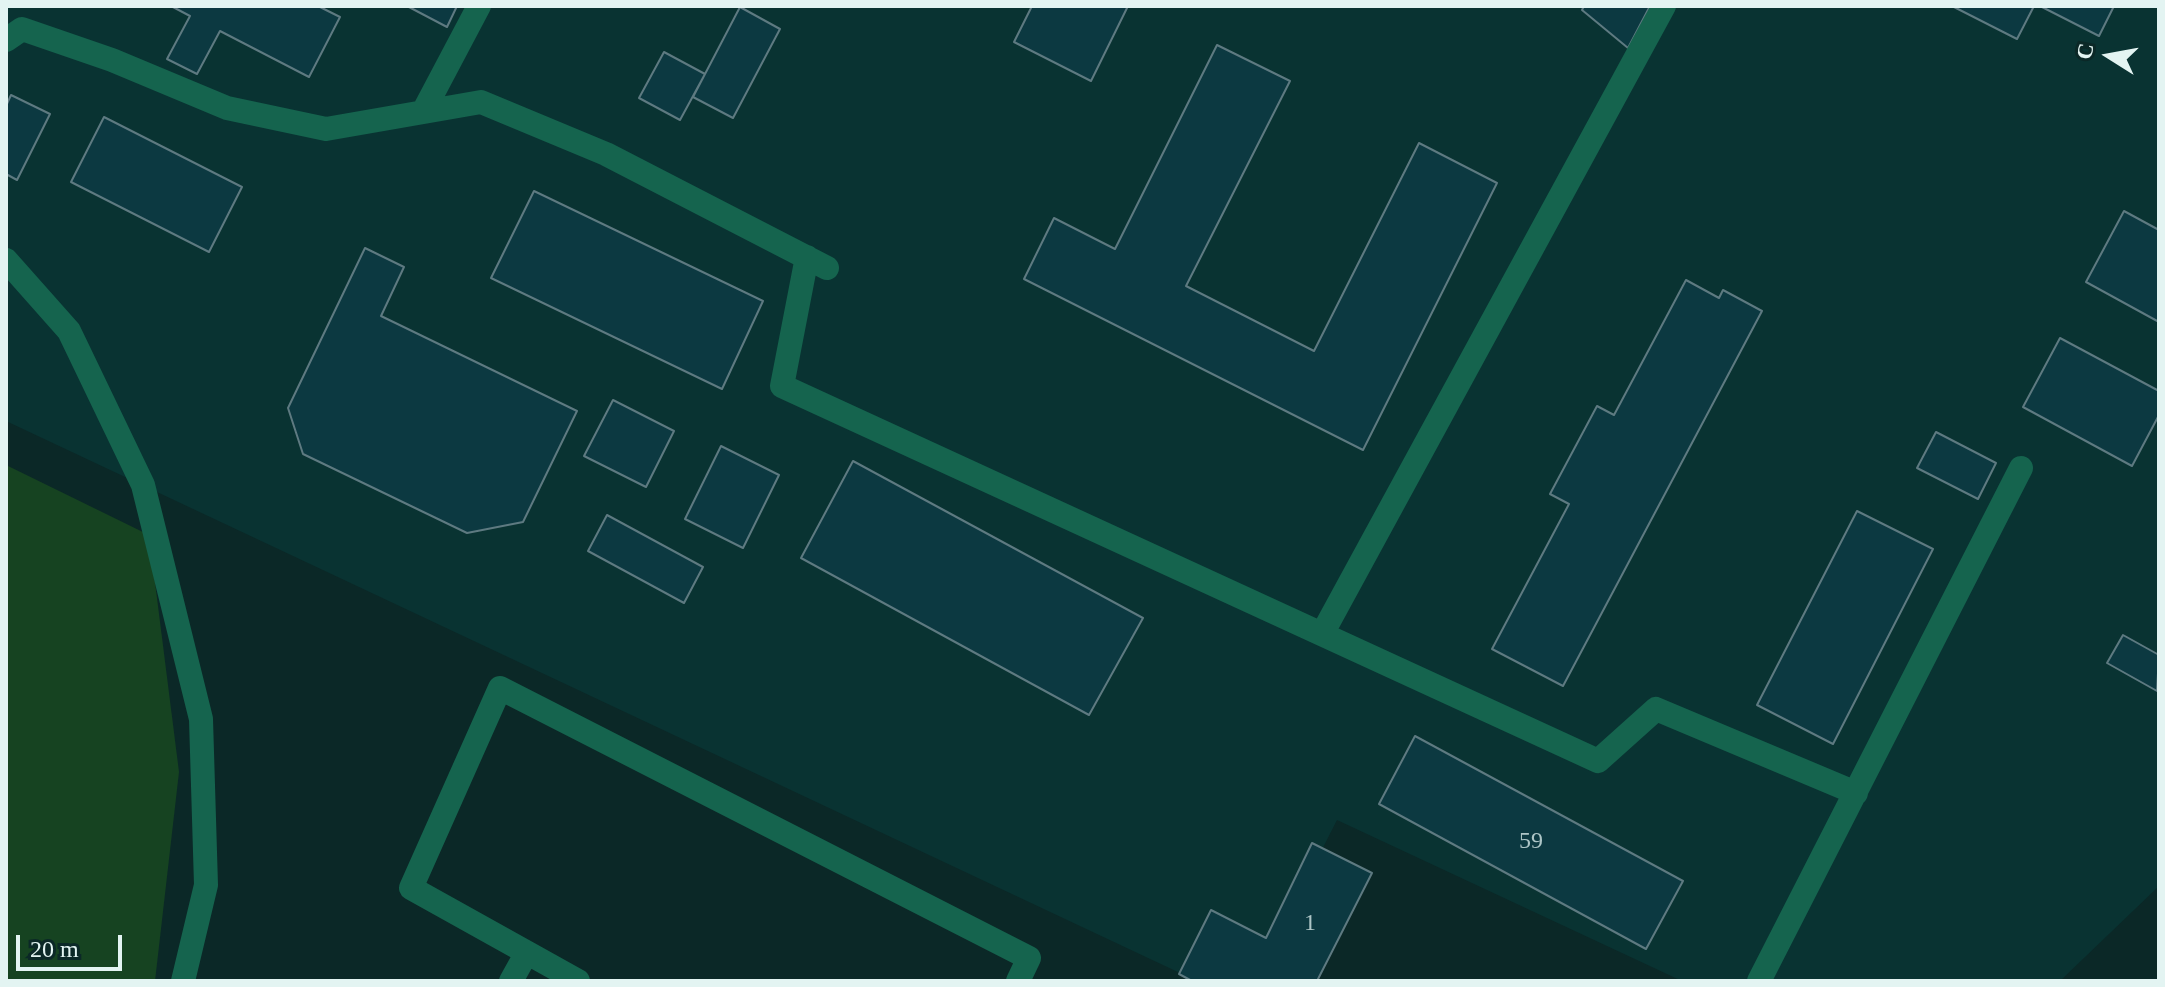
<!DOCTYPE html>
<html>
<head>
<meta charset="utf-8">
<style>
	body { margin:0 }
	#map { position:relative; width:2165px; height:987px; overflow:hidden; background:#0b2827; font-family:"Times New Roman",serif }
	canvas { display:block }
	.frame { position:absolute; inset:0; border:8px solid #e3f4f2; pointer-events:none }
	.north { position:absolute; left:2069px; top:16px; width:80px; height:80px; -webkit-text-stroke:6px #0b2827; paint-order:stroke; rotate:281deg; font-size:22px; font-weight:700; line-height:32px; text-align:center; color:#e3f4f2 }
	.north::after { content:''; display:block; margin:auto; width:28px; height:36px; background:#e3f4f2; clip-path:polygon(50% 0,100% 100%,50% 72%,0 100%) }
	.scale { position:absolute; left:16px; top:935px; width:106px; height:36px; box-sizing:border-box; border:4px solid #e3f4f2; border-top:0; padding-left:10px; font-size:24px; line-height:28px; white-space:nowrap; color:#e3f4f2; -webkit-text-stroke:6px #0b2827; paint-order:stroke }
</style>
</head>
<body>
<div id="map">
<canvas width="2165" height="987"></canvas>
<div class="frame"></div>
<div class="north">С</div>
<div class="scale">20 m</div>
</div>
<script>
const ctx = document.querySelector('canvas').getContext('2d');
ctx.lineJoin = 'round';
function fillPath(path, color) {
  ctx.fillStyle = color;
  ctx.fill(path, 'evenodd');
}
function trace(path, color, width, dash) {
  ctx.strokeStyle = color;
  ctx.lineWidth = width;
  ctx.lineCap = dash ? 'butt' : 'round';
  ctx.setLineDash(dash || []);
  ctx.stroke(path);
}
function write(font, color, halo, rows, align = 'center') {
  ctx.font = font + ' "Times New Roman",serif';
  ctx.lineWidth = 8;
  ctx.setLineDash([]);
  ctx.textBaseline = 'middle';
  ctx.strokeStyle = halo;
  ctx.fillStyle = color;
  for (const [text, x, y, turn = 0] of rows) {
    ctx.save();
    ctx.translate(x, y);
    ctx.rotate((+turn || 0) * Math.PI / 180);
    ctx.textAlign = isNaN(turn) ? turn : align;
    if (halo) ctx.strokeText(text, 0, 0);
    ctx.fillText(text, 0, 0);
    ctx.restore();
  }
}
const built = new Path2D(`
	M6,6H2159V886L2060,981H1682L1337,820L1270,952L1197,981L6,421Z`);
const green = new Path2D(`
	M6,465L149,535L179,772L155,981H6Z`);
const building = new Path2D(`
	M171,6H318L340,17L309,77L220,31L197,74L167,59L190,16Z
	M407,6H457L447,27Z
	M1032,6H1128L1091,81L1014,42Z
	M1584,6H1650L1628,48L1582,10Z
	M1952,6H2034L2017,39Z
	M2040,6H2114L2099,36Z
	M740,7L780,29L733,118L693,97Z
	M1217,45L1290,81L1186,286L1314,351L1419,143L1497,183L1363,450L1024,279L1054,218L1115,249Z
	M664,52L705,74L680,120L639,98Z
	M11,95L50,114L17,180L6,174V106Z
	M104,117L242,187L209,252L71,182Z
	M534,191L763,301L722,389L491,278Z
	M2124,211L2159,230V322L2086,282Z
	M365,248L404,267L381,316L577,411L523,522L467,533L303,454L288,408Z
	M1686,280L1719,298L1723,290L1762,311L1563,686L1492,649L1569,504L1550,494L1597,406L1614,415Z
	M2060,338L2159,391V415L2132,466L2023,407Z
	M613,400L674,431L646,487L584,456Z
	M1936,432L1996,463L1978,499L1917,468Z
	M721,446L779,475L743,548L685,519Z
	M853,461L1143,618L1089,715L801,558Z
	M1857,511L1933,549L1833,744L1757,705Z
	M607,515L703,567L684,603L588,551Z
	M2123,635L2159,655L2157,691L2107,663Z
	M1415,736L1683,881L1646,949L1379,804Z
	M1312,843L1372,873L1317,981H1192L1179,974L1211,910L1266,938Z`);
const minor = new Path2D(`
	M6,40L22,29L112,60L227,108L326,129L481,102L606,154L827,268
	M423,112L479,6
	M807,257L782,386L1598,761L1656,709L1856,793
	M6,260L69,331L143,485L201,719L206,885L183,981
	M1322,634L1664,6
	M511,981L526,954
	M578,981L411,888L500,688L1029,958L1018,981
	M1759,981L2021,468`);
const numberNames = [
	["59",1531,842],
	["1",1310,924]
];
fillPath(built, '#093332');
fillPath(green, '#164321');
fillPath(building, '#0c3941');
trace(building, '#5e7a81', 2);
trace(minor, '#15644e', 24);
write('24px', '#adc5c6', null, numberNames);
</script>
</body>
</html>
